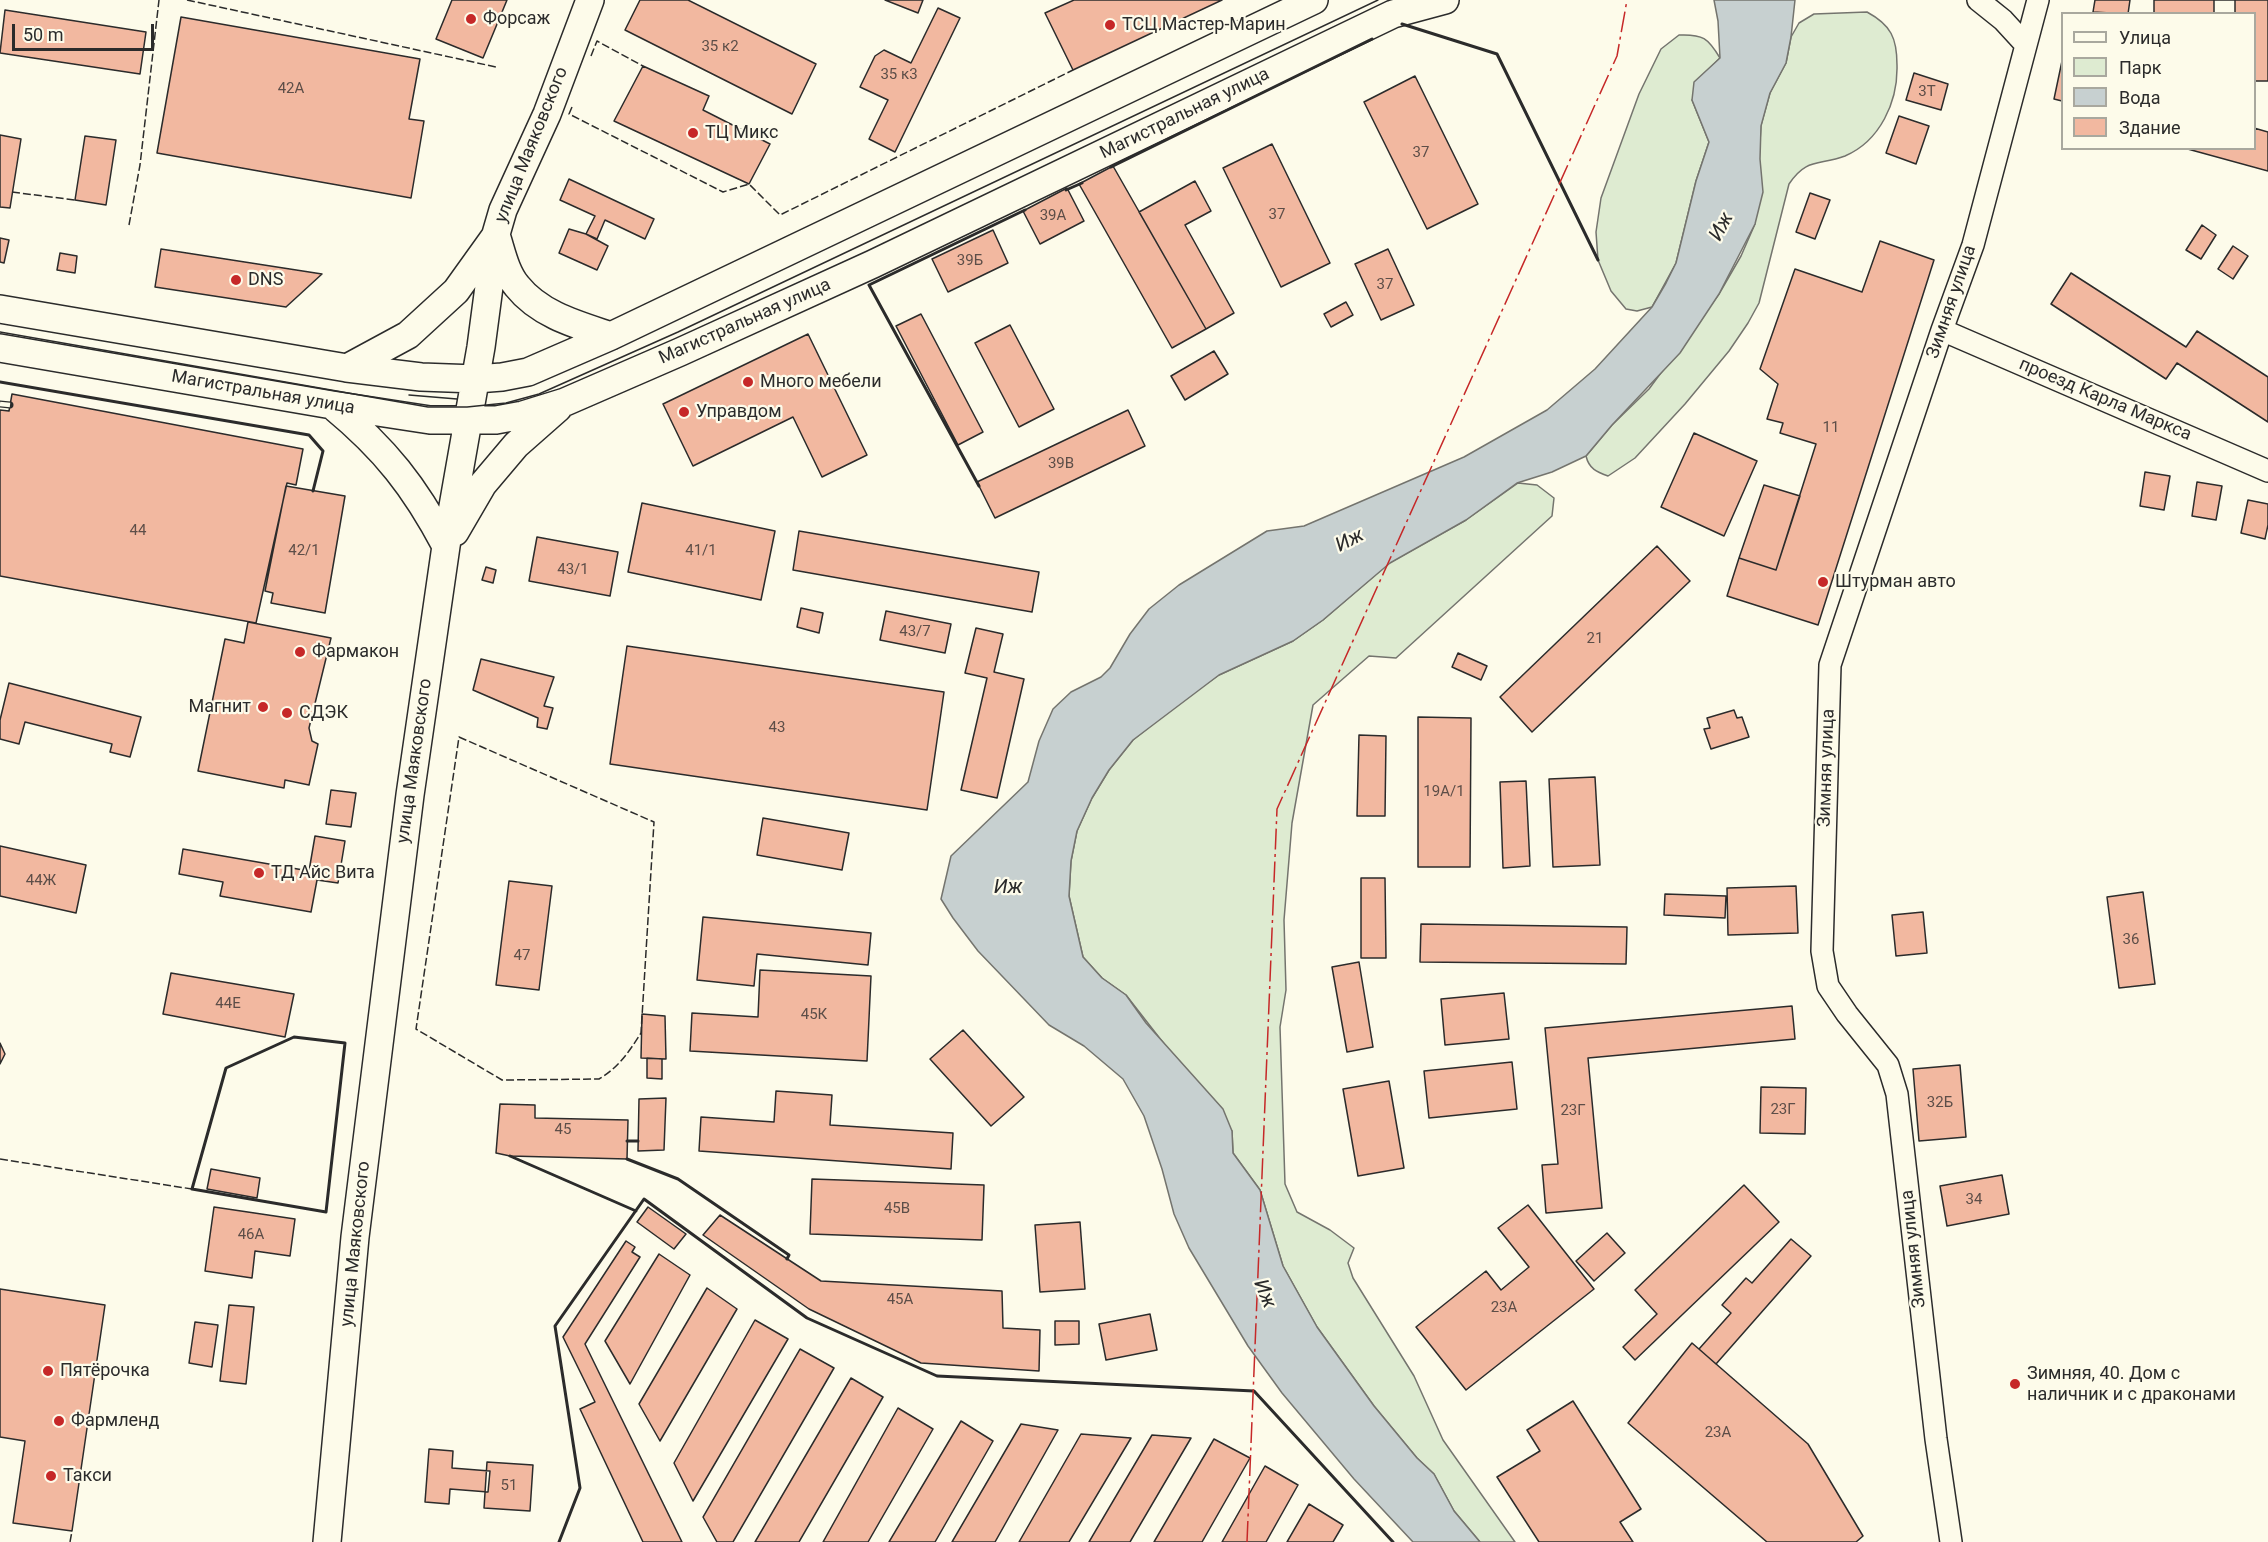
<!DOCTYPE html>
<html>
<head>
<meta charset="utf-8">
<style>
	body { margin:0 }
	#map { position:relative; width:2268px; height:1542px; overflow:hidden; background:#fdfbea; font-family:Roboto,sans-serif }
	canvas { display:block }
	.legend { position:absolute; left:2061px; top:12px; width:195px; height:138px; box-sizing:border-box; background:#fdfbea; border:2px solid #a9a89e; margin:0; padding:8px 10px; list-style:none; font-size:18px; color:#2b2b2b }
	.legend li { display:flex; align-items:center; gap:12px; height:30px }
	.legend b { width:30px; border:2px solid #a9a89e }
	.scale { position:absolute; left:12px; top:24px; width:142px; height:27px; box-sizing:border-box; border:3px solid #2b2b2b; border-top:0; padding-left:8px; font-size:18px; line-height:21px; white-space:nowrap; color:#2b2b2b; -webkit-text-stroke:4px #fdfbea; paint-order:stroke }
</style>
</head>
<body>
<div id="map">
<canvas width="2268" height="1542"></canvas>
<ul class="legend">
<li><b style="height:8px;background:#fdfbea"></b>Улица</li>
<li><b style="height:16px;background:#deebd1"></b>Парк</li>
<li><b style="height:16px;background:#c7d0d0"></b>Вода</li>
<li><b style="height:16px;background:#f2b8a0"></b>Здание</li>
</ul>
<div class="scale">50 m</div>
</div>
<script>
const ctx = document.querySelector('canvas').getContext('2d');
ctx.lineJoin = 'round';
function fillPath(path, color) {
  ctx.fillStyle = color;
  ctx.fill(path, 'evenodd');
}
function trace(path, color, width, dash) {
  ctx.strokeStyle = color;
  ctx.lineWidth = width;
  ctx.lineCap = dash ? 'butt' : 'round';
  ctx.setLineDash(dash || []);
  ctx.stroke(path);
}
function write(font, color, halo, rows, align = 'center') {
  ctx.font = font + ' Roboto,sans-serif';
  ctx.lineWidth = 4.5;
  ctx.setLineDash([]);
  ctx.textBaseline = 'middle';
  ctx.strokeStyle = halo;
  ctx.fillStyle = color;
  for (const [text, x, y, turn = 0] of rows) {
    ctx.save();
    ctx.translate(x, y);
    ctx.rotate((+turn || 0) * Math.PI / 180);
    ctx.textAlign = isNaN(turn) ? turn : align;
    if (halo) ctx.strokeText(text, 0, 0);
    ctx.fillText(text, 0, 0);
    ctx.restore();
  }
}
const green = new Path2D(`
	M1867,12C1891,25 1897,38 1897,65C1898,102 1880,141 1845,156C1819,166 1807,157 1789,184L1759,303L1748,323L1729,351L1685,404L1635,458L1608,476C1597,472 1589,469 1586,456L1612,425L1649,389L1719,294L1741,256L1755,224L1761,125L1770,93L1786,63L1791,37L1799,23L1814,14Z
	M1679,35C1703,34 1708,38 1720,58L1710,68L1692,100L1709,142L1696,181L1676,263L1652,307L1637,311L1626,309L1611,291L1598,260L1596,232L1601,198L1639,94L1661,49Z
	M1518,483L1537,485L1554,498L1552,516L1396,658L1369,656L1313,705L1292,823L1284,920L1286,990L1280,1027L1285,1184L1297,1212L1330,1230L1354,1248L1348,1263L1353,1278L1414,1376L1443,1440L1515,1542H1480L1454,1511L1434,1474L1417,1458L1374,1406L1317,1327L1283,1266L1260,1190L1233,1153L1232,1131L1126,995L1102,978L1083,957L1069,896L1071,861L1077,831L1092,798L1109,770L1133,740L1182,701L1219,675L1293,641L1323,620L1389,563L1466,520Z`);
const water = new Path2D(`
	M1714,0H1795L1791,37L1786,63L1770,93L1761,126L1760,159L1763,192L1755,224L1719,294L1680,353L1612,425L1586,456L1552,472L1517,483L1466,520L1390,563L1323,620L1293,641L1219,675L1133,740L1109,770L1092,798L1077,831L1071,861L1069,896L1083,957L1102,978L1126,995L1146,1023L1223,1109L1232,1131L1233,1153L1260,1190L1283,1266L1317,1327L1374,1406L1417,1458L1434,1474L1454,1511L1480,1542H1413L1354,1479L1282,1393L1248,1346L1189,1248L1174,1214L1162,1169L1144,1116L1123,1079L1084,1046L1049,1025L978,951L953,918L941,899L951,856L1028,782L1039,741L1053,709L1071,692L1101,677L1110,668L1130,634L1149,609L1179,585L1267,531L1304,526L1464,457L1547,410L1595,369L1652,307L1666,283L1676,263L1696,181L1709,142L1692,100L1694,82L1720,58L1718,21Z`);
const building = new Path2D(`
	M452,0H507L483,58L436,39Z
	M640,0H688L816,64L792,114L625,30Z
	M885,0H923L918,13Z
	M1074,0H1222L1073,70L1045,13Z
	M2095,0H2130L2128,14L2093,12Z
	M2154,0H2268V81H2254V14H2235V0H2214V14H2154Z
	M938,8L960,18L895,152L869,139L888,100L860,87L875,56L884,50L911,63Z
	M5,10L146,32L140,74L0,53Z
	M181,17L420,59L409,119L424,121L411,198L157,153Z
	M2062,61V101L2054,99Z
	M643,66L709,96L703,110L770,144L749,184L614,121Z
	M1914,73L1948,84L1941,110L1906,100Z
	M1415,76L1478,204L1427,229L1364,102Z
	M1899,116L1929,126L1916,164L1886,153Z
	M2254,128L2268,132V171L2184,148H2254Z
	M0,135L21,139L10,208L0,207Z
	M85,136L116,140L106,205L75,200Z
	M1272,144L1330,263L1281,287L1223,168Z
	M1113,166L1206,329L1172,348L1079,184Z
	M569,179L654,219L645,239L605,220L597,239L586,234L595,216L560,200Z
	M1195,181L1211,211L1185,225L1234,313L1206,329L1139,212Z
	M1067,188L1084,221L1040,244L1023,211Z
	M1810,193L1830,200L1815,239L1796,232Z
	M2202,225L2216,235L2201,259L2186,250Z
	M569,229L586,234L608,246L597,270L559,253Z
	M993,230L1008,263L948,292L932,259Z
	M0,238L9,240L4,263L0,262Z
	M1880,241L1934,260L1818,625L1727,596L1739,558L1776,570L1816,444L1780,433L1783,423L1767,419L1778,384L1760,369L1795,269L1862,292Z
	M2233,246L2248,256L2233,279L2218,269Z
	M161,249L322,274L286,307L155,287Z
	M1388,249L1414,305L1381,320L1355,264Z
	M60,253L77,256L75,273L57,270Z
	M2071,273L2186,347L2197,331L2268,377V422L2177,363L2166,379L2051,304Z
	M1346,302L1353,315L1331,327L1324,314Z
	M921,314L983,432L958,445L896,326Z
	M1010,325L1054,409L1019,427L975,343Z
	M808,334L867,455L822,477L793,417L693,466L663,404Z
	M1214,351L1228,374L1185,400L1171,376Z
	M12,394L303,449L296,485L287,483L256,623L0,576V410L9,411Z
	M1128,410L1145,446L995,518L977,482Z
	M1694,433L1757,461L1724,536L1661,507Z
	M2145,472L2170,476L2164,510L2140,506Z
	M2197,482L2222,486L2216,520L2192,516Z
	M1764,485L1800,496L1776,570L1739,558Z
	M286,486L345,496L325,613L271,603L273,593L265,591Z
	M2248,500L2268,504V525L2265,539L2241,533Z
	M642,503L775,531L761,600L628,572Z
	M799,531L1039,572L1032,612L793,570Z
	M537,537L618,552L610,596L529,581Z
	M1657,546L1690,581L1532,732L1500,697Z
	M486,567L496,570L493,583L482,580Z
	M801,608L823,613L819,633L797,627Z
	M886,611L951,624L945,653L880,640Z
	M248,622L331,638L309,728L312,741L318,744L309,785L285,780L284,788L198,771L225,639L244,643Z
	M976,628L1003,634L994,672L1024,679L997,798L961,790L987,678L965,673Z
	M627,646L944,692L927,810L610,764Z
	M1458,653L1487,666L1481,680L1452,667Z
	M481,659L554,677L544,706L553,708L547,729L537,727L538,718L473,690Z
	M9,683L141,717L130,757L110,752L112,744L25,722L19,744L0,739V720Z
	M1734,710L1737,718L1742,717L1749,737L1711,749L1704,729L1710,728L1707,718Z
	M1418,717L1471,718L1470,867H1418Z
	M1359,735L1386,736L1385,816H1357Z
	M1595,777L1600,865L1553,867L1549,779Z
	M1526,781L1530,866L1503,868L1500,782Z
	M331,790L356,793L351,827L326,824Z
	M763,818L849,833L842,870L757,855Z
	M315,836L345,841L338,883L317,880L311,912L220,896L223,882L179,874L183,849L309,871Z
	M0,846L86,865L76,913L0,896Z
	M1361,878H1385L1386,958H1361Z
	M509,881L552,886L539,990L496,985Z
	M1796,886L1798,933L1728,935L1727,888Z
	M2143,892L2155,984L2119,988L2107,897Z
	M1665,894L1726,896L1725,918L1664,915Z
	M1923,912L1927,953L1896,956L1892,915Z
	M703,917L871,933L868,965L757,954L754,986L697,980Z
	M1421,924L1627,927L1626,964L1420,962Z
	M1359,962L1373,1047L1347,1052L1332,967Z
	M760,970L871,976L867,1061L690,1051L692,1013L758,1017Z
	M171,973L294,994L285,1037L163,1014Z
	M1504,993L1509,1039L1445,1045L1441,999Z
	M1792,1006L1795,1039L1588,1058L1602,1208L1546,1213L1542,1165L1558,1164L1545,1028Z
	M642,1014L665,1016L666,1059L641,1058Z
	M963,1030L1024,1097L991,1126L930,1059Z
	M0,1043L5,1054L0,1064Z
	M647,1058L662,1059V1079L647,1078Z
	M1512,1062L1517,1109L1429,1118L1424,1071Z
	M1960,1065L1966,1137L1919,1141L1913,1069Z
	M1389,1081L1404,1168L1358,1176L1343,1089Z
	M1761,1087L1806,1088L1805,1134L1760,1133Z
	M776,1091L832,1095L830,1125L953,1133L951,1169L699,1151L701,1117L774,1122Z
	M666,1098L664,1150L638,1151L639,1099Z
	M500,1104L535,1105V1118L628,1120L627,1159L510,1156L496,1153Z
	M211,1169L260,1178L257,1198L207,1189Z
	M2002,1175L2009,1214L1947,1226L1940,1186Z
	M812,1179L984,1185L982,1240L810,1234Z
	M1744,1185L1779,1222L1635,1360L1623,1347L1657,1314L1635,1290Z
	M1528,1205L1594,1289L1466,1390L1416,1327L1486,1271L1501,1290L1529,1267L1498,1228Z
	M214,1207L295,1219L290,1256L255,1251L252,1278L205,1271Z
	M648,1207L686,1234L674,1249L637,1222Z
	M720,1215L821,1281L1002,1291L1003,1328L1040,1330L1039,1371L921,1363L809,1309L703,1235Z
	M1080,1222L1085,1289L1040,1292L1035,1225Z
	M1607,1233L1625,1253L1594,1281L1576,1261Z
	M1791,1239L1811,1256L1716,1364L1699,1349L1731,1313L1722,1305L1746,1278L1752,1283Z
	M626,1241L635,1247L632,1252L640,1257L585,1344L682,1542H643L580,1409L595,1402L563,1337Z
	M659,1254L690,1275L630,1384L605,1341Z
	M707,1288L737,1309L660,1441L639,1404Z
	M0,1289L105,1305L72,1531L13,1523L25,1441L0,1437Z
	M229,1305L254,1307L246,1384L220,1381Z
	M1150,1314L1157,1350L1106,1360L1099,1324Z
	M755,1320L788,1339L693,1501L674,1463Z
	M1055,1321H1079V1344L1055,1345Z
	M195,1322L218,1325L212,1367L189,1363Z
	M1692,1343L1808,1444L1863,1536L1856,1542H1767L1628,1423Z
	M800,1349L834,1368L733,1542H717L703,1517Z
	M851,1378L883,1397L799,1542H755Z
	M1573,1401L1641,1509L1620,1522L1633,1542H1539L1497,1477L1540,1451L1527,1430Z
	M898,1408L933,1429L868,1542H823Z
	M961,1421L993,1441L935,1542H889Z
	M1021,1424L1058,1430L995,1542H952Z
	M1081,1434L1131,1438L1069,1542H1019Z
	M1152,1435L1191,1438L1130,1542H1089Z
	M1214,1439L1250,1458L1202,1542H1154Z
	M429,1449L453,1451L452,1468L490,1471L488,1492L450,1489L449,1504L425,1502Z
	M487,1462L533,1465L530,1511L484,1508Z
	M1265,1466L1298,1485L1266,1542H1222Z
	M1309,1504L1343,1525L1333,1542H1287Z`);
const minor = new Path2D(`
	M1978,0L2003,20L2025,44
	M1942,330L2268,471
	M1951,1542L1936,1439L1897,1094L1888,1065L1847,1014L1828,986L1822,951L1830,665L1942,330L1973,245L2038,0`);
const major = new Path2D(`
	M497,238C502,254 506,273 517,286C540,315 578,325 611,336
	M0,309L347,368L421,377L476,379L502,377L528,372L611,336L1314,0
	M0,348L332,405L430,420H496L523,415L565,402L680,352L873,264L1393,14L1445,0
	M347,368L408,335L456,291L494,238
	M333,406C385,449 415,487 446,546
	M455,532L483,484L516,445L558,408
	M327,1542L355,1237L410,795L446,546L481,347L496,234L503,210L547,114L590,0`);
const tram = new Path2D(`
	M0,332L428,407H467L506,403L539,394L678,332L1378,0
	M409,395L457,399`);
const rail = new Path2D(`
	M0,404L10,405`);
const fence = new Path2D(`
	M187,0L496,67
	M591,56L597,41L643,66
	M572,107L569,114L723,192L749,184L780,215L1073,70
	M12,192L75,200
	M129,225L140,165L159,0
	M459,737L654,822L641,1033C629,1052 618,1068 599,1079L502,1080L416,1029Z
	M0,1159L192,1189
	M70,1542L72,1531`);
const wall = new Path2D(`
	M1402,24L1497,54L1598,260
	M1111,167L1372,39
	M1066,190L1082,183
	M0,382L309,435L323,451L313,491
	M979,486L869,285L1025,210
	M294,1037L345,1043L326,1212L192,1189L226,1068Z
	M627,1141H638
	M510,1156L636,1211
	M627,1159L678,1179L789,1255L787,1259
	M559,1542L580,1488L555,1326L644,1199L807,1318L937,1376L1254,1391L1393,1542`);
const power = new Path2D(`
	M1247,1542L1277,809L1617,56L1627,0`);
const markers = [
	[471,19,6,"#c62828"],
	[1110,25,6,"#c62828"],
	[693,133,6,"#c62828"],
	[236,280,6,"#c62828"],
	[748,382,6,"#c62828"],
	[684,412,6,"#c62828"],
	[1823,582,6,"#c62828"],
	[300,652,6,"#c62828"],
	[263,707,6,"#c62828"],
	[287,713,6,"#c62828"],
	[259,873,6,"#c62828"],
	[48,1371,6,"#c62828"],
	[2015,1384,6,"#c62828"],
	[59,1421,6,"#c62828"],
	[51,1476,6,"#c62828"]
];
const numberNames = [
	["35 к2",720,47],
	["35 к3",899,75],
	["42А",291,89],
	["3Т",1927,92],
	["37",1421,153],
	["37",1277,215],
	["39А",1053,216],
	["39Б",970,261],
	["37",1385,285],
	["11",1831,428],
	["39В",1061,464],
	["44",138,531],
	["42/1",304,551],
	["41/1",701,551],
	["43/1",573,570],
	["43/7",915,632],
	["21",1595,639],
	["43",777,728],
	["19А/1",1444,792],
	["44Ж",41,881],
	["36",2131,940],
	["47",522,956],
	["44Е",228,1004],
	["45К",814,1015],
	["32Б",1940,1103],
	["23Г",1783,1110],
	["23Г",1573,1111],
	["45",563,1130],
	["34",1974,1200],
	["45В",897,1209],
	["46А",251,1235],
	["45А",900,1300],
	["23А",1504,1308],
	["23А",1718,1433],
	["51",509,1486]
];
const poiNames = [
	["Форсаж",483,19],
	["ТСЦ Мастер-Марин",1122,25],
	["ТЦ Микс",705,133],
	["DNS",248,280],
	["Много мебели",760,382],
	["Управдом",696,412],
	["Штурман авто",1835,582],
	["Фармакон",312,652],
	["Магнит",251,707,"right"],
	["СДЭК",299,713],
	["ТД Айс Вита",271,873],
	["Пятёрочка",60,1371],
	["Зимняя, 40. Дом с",2027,1374],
	["наличник и с драконами",2027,1395],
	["Фармленд",71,1421],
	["Такси",63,1476]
];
const streetNames = [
	["Магистральная улица",1185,114,-26],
	["улица Маяковского",532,145,-68],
	["Зимняя улица",1952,302,-71],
	["Магистральная улица",745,322,-24],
	["Магистральная улица",263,393,10],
	["проезд Карла Маркса",2105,400,23],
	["улица Маяковского",415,761,-82],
	["Зимняя улица",1827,768,-88],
	["улица Маяковского",356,1244,-84],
	["Зимняя улица",1914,1249,-96]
];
const waterNames = [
	["Иж",1722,227,-62],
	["Иж",1350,541,-27],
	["Иж",1008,888],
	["Иж",1264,1294,68]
];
fillPath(green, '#deebd1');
trace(green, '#74746e', 1.5);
fillPath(water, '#c7d0d0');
trace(water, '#74746e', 1.5);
fillPath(building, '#f2b8a0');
trace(building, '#2b2b2b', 1.5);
trace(minor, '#2b2b2b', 24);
trace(major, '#2b2b2b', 30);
trace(minor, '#fdfbea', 21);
trace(major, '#fdfbea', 27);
trace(tram, '#2b2b2b', 1.5);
trace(rail, '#2b2b2b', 7);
trace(rail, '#fdfbea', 4.5, [14]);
trace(fence, '#2b2b2b', 1.5, [8, 3]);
trace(wall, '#2b2b2b', 3);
trace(power, '#c62828', 1.5, [21, 4.5, 3, 4.5]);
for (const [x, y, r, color] of markers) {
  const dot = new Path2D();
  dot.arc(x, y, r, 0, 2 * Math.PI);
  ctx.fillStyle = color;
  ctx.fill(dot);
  trace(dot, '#fdfbea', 2);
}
write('15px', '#5d4e48', null, numberNames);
write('18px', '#2b2b2b', '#fdfbea', poiNames, 'left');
write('18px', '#2b2b2b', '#fdfbea', streetNames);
write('italic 20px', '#2b2b2b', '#fdfbea', waterNames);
</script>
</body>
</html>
